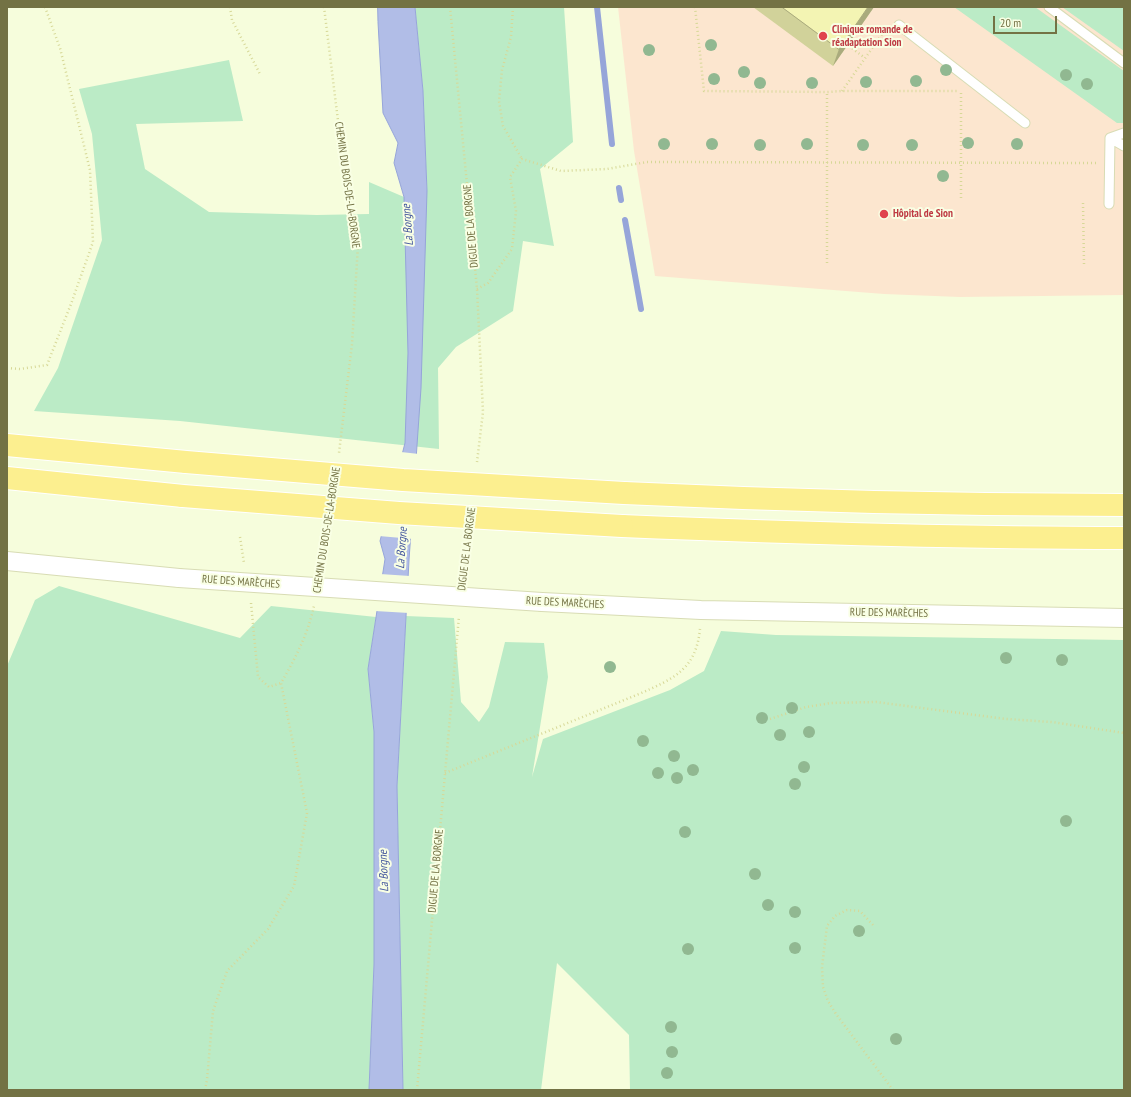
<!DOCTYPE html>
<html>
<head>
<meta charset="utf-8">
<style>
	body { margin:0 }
	#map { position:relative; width:1131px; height:1097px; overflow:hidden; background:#f6fddc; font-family:"PT Sans Narrow",sans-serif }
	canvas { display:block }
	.frame { position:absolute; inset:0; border:8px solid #737244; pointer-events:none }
	.scale { position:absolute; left:993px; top:16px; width:64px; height:18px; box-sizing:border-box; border:2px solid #737244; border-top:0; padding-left:5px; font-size:12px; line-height:14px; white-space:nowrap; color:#737244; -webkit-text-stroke:3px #f9ffe4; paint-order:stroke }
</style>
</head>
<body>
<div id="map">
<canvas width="1131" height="1097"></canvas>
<div class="frame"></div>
<div class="scale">20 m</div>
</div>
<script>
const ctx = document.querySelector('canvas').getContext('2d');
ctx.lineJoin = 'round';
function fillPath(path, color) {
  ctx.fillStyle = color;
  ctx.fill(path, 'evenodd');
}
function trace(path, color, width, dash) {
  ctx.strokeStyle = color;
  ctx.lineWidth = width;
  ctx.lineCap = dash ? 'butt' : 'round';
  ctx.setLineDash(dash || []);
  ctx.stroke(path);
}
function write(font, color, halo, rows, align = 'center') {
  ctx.font = font + ' "PT Sans Narrow",sans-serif';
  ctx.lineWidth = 4;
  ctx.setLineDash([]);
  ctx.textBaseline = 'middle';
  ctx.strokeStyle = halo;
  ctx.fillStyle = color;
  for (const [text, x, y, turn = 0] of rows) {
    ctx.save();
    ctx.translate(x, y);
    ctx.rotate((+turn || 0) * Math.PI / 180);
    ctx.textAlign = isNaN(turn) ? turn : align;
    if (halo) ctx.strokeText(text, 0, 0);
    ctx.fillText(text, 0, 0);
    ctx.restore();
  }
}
const medical = new Path2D(`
	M618,7H1124V295L960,297L884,294L655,276L634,151Z`);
const green = new Path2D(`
	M415,7H564L573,142L540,169L554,246L523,241L513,311L456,347L438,368L439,449L180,421L34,411L58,368L102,240L92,134L79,89L229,60L243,121L136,124L145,169L209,212L317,215L369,214V182L404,197L427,191L423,91Z
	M954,7H1035L1124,71V123H1117Z
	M1062,7H1124V51Z
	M59,586L240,638L271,606L376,617L368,669L374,732V964L369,1090H7V666L35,600Z
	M406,616L454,618L461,702L479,722L489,707L505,642L544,643L548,677L532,777L543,739L670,690L704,671L721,631L776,635L1124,640V1090H630L629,1035L557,963L541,1090H403L397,786Z`);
const water = new Path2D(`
	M378,7H415L423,91L427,191L421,388L409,560L397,786L403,1090H369L374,964V732L368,669L385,559L380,541L405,443L408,353L404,197L394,163L398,143L383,113L378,22Z`);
const pier = new Path2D(`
	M401,452L419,454L413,539L379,536Z
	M380,574L410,576L409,613L375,611Z`);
const stream = new Path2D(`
	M597,7L612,144
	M619,188L621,200
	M625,220L641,309`);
const path = new Path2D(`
	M230,7L232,20L260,74
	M324,7L342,153L358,245L352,344L339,453
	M450,7L477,289L483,412L477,462
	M513,7L511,37L502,70L499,101L503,126L522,159
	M695,7L704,91L827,92L842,91H958
	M849,46L865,58
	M842,91L885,30
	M961,93V201
	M1083,203L1084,264
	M827,263V92
	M477,289L488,283L512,249L516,211L510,177L522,159L561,171L607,169L647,162L1096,163
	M7,368L20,369L47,365L71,304L93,242L90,170L60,48L45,7
	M240,537L244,563
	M322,568L328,529
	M464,578L468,539
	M251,603L258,677L269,687L281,683
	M770,719L806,707L831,703L876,702L1006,719L1052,722L1124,733
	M445,773L639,694C673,679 696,670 700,629
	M873,925L860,911L847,910L835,916L827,926L822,967L823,987L828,1001L836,1014L893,1090
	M205,1090L207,1080L213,1011L227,971L268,929L294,886L307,813L281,683C295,659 308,634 314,606
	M417,1090L459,616`);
const lane = new Path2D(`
	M1049,7L1124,63
	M899,25L1025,123
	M1110,138L1124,146
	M1110,138L1124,133
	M1109,204L1110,138`);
const street = new Path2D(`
	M7,561L179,578
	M542,602L701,610L1124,618`);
const highway = new Path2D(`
	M7,445L186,462
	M7,478L183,496
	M624,493C790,501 957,505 1124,505
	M622,526C790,533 957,538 1124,538`);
const streetBridge = new Path2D(`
	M179,578L542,602`);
const highwayBridge = new Path2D(`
	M186,462L403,480L624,493
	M183,496L399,513L622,526`);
const trees = [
	[711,45],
	[649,50],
	[946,70],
	[744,72],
	[1066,75],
	[714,79],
	[916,81],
	[866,82],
	[760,83],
	[812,83],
	[1087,84],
	[968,143],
	[664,144],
	[712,144],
	[807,144],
	[1017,144],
	[760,145],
	[863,145],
	[912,145],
	[943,176],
	[1006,658],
	[1062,660],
	[610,667],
	[792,708],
	[762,718],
	[809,732],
	[780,735],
	[643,741],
	[674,756],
	[804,767],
	[693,770],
	[658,773],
	[677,778],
	[795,784],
	[1066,821],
	[685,832],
	[755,874],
	[768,905],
	[795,912],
	[859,931],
	[795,948],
	[688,949],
	[671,1027],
	[896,1039],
	[672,1052],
	[667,1073]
];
const wall = new Path2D(`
	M753,7H874L833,66Z`);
const shadedWall = new Path2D(`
	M868,7H874L833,66L839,49Z`);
const building = new Path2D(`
	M782,7H868L839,49Z`);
const markers = [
	[823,36,5,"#e0444e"],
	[884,214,5,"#e0444e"]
];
const healthNames = [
	["Clinique romande de",832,30],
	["réadaptation Sion",832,43],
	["Hôpital de Sion",893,214]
];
const streetNames = [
	["CHEMIN DU BOIS-DE-LA-BORGNE",347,185,82],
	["DIGUE DE LA BORGNE",471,226,-95],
	["CHEMIN DU BOIS-DE-LA-BORGNE",327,530,-81],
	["DIGUE DE LA BORGNE",467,549,-83],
	["RUE DES MARÈCHES",241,582,4],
	["RUE DES MARÈCHES",565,603,3],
	["RUE DES MARÈCHES",889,613,1],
	["DIGUE DE LA BORGNE",436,871,-85]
];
const waterNames = [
	["La Borgne",408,225,-94],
	["La Borgne",402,548,-86],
	["La Borgne",384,871,-92]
];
fillPath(medical, '#fce6cf');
fillPath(green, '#bbebc6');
fillPath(water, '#b1bde7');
trace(water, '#96a5d9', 1);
fillPath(pier, '#f6fddc');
trace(stream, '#96a5d9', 6);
trace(lane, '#d8dcb4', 11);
trace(street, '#d8dcb4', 20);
trace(highway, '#fff', 24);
trace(path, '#d7d897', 2.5, [1, 3]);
trace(lane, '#fff', 9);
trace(street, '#fff', 18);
trace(highway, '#fcef8f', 22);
trace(streetBridge, '#d8dcb4', 20, []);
trace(highwayBridge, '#fff', 24, []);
trace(streetBridge, '#fff', 18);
trace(highwayBridge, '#fcef8f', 22);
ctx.fillStyle = '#91b891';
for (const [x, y] of trees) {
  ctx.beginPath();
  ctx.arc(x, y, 6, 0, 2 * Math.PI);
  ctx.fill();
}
fillPath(wall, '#d1d29a');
fillPath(shadedWall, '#aaab7d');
fillPath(building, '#f3f4b3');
trace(building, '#aaab7d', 1);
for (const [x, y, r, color] of markers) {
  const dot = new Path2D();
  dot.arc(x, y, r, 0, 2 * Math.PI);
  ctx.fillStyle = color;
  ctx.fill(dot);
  trace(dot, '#f9ffe4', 1.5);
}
write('bold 11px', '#be3a42', '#f9ffe4', healthNames, 'left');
write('11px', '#737244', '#f9ffe4', streetNames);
write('italic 12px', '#45589e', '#f9ffe4', waterNames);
</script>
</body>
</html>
